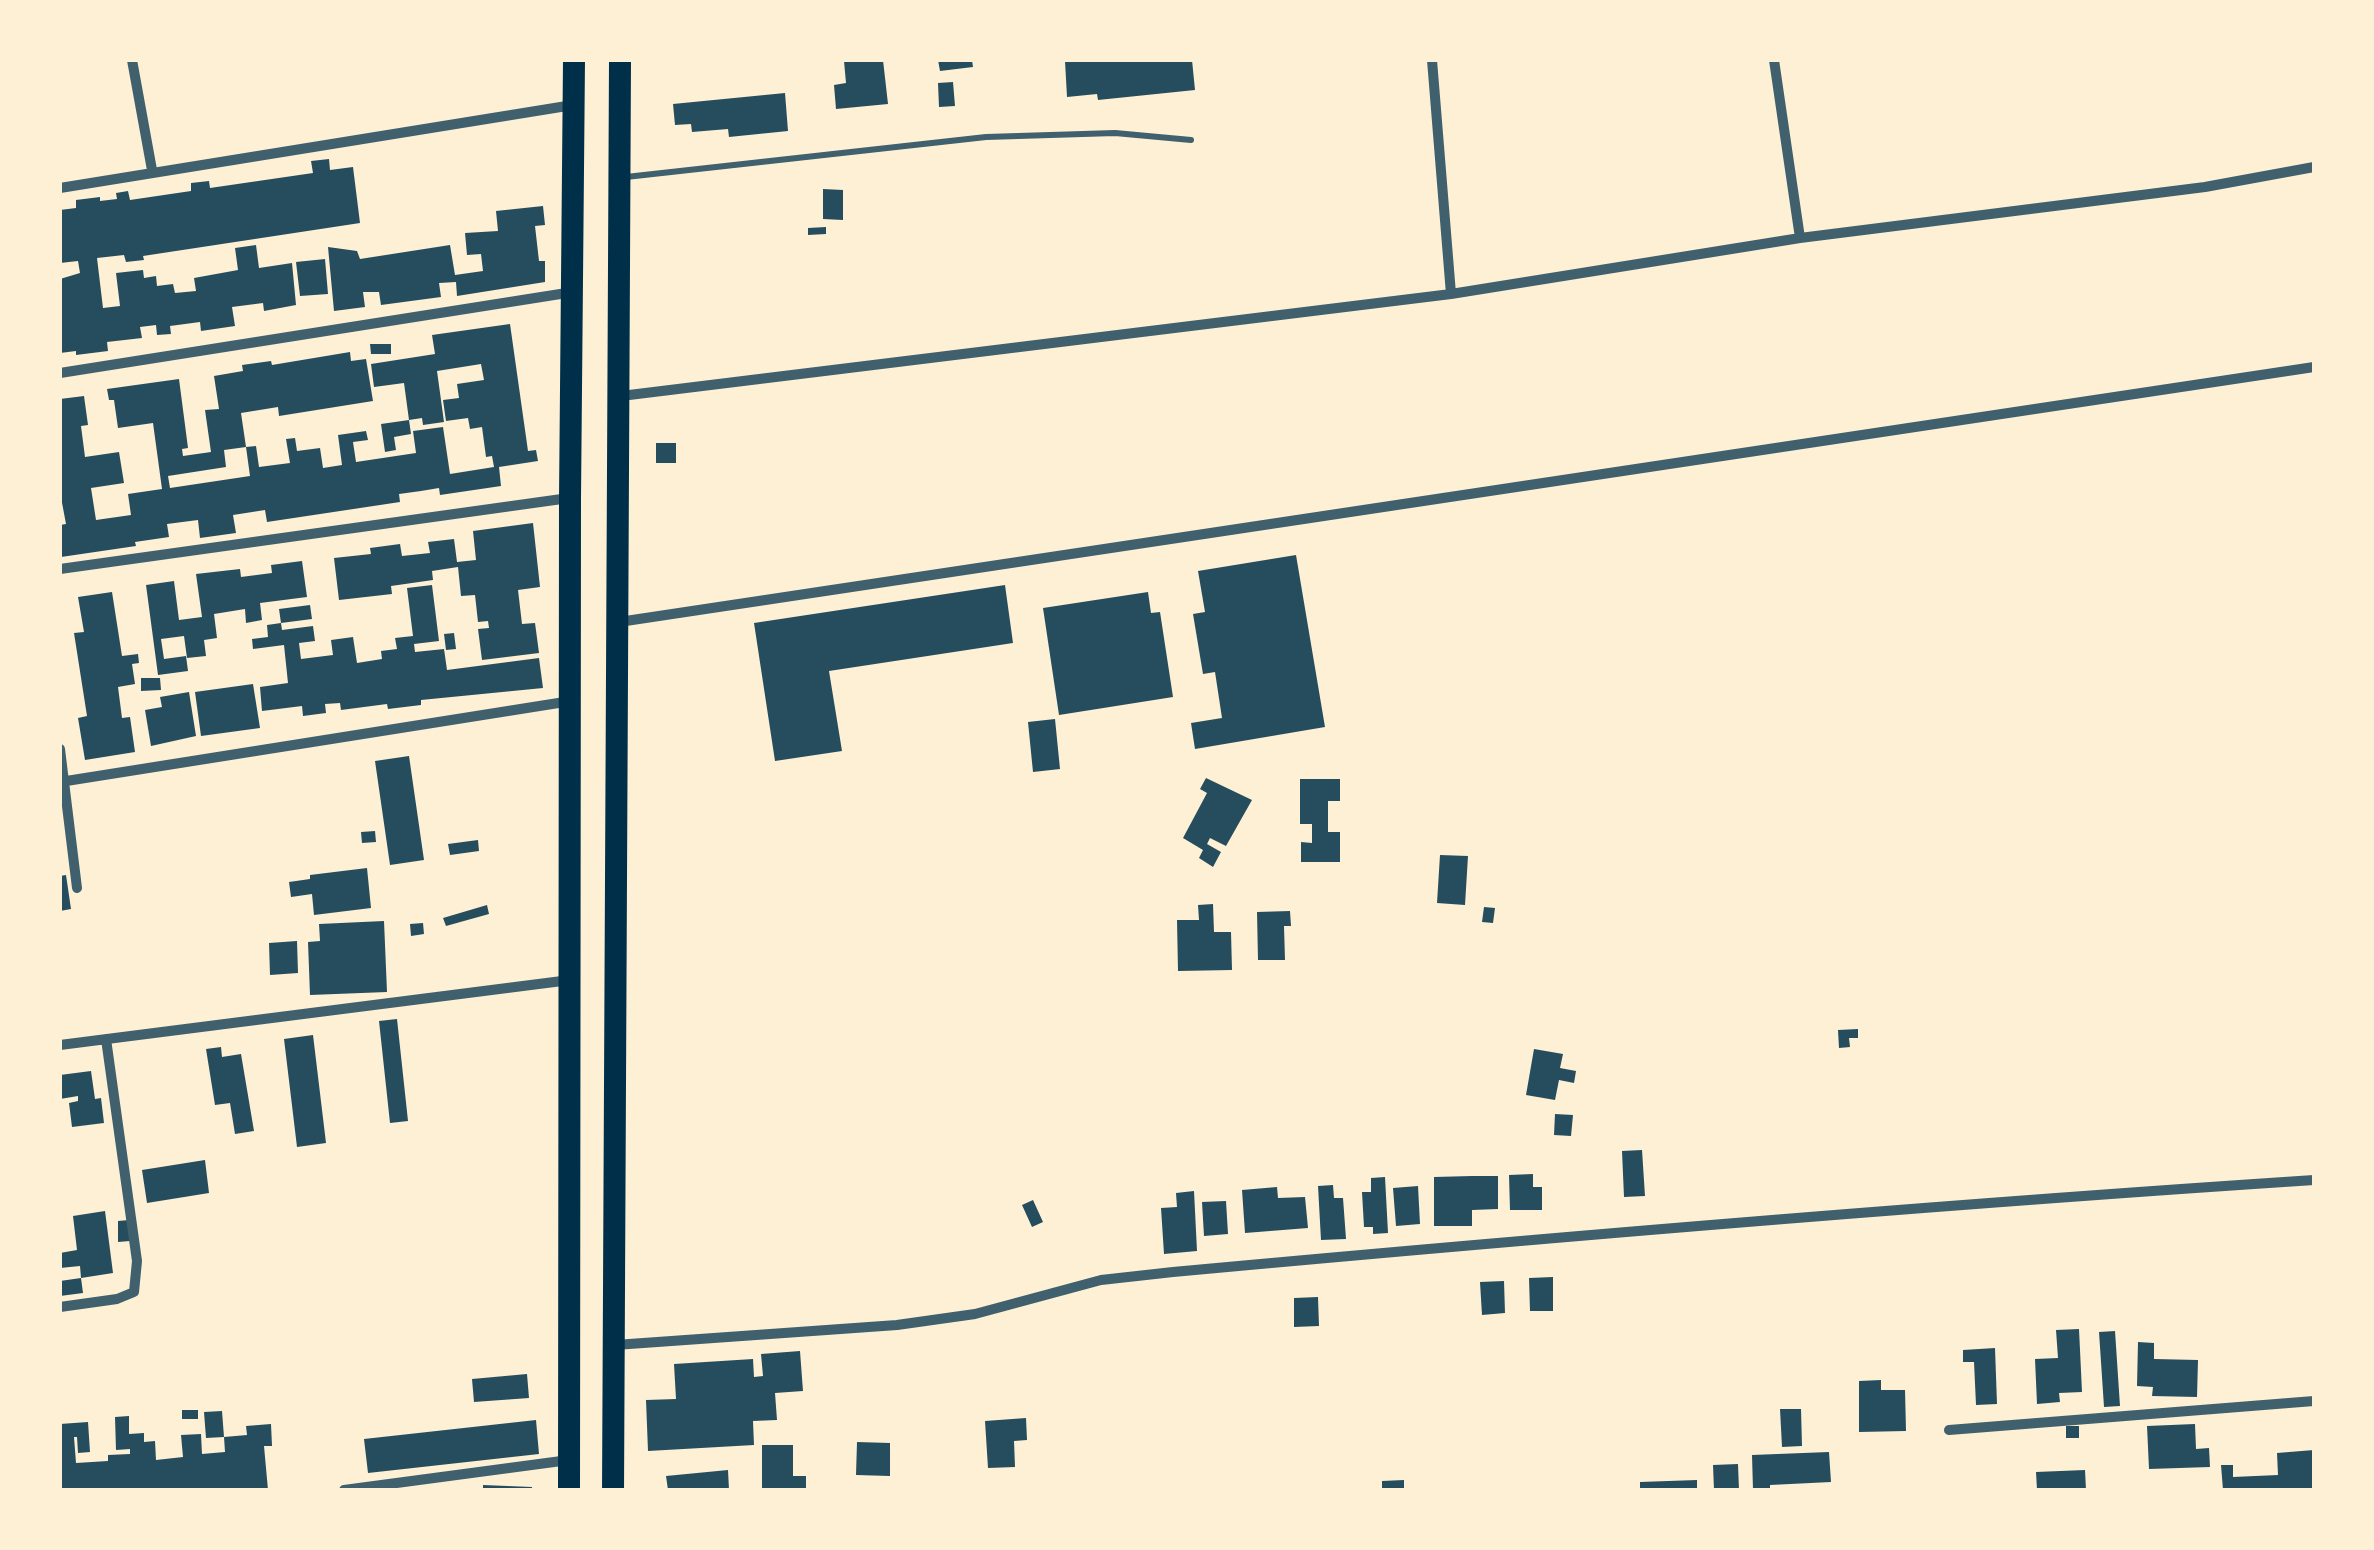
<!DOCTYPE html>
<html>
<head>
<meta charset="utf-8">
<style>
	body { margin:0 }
	#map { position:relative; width:2374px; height:1550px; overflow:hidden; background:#fdf0d5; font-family:"Public Sans",sans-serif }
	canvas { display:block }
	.frame { position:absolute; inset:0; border:62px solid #fdf0d5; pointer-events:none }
</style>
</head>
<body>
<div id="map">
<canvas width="2374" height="1550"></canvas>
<div class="frame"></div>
</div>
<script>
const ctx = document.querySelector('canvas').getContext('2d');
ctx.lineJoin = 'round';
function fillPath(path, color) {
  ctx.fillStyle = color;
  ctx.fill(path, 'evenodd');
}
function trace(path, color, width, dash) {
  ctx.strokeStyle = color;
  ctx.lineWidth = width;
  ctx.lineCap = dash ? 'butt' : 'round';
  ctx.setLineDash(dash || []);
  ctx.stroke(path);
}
const building = new Path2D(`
	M883,60L888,104L836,109L834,85L846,83L844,61Z
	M938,60H972L973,67L940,71Z
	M1192,60L1195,90L1098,100L1097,94L1067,97L1065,61Z
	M953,82L955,106L939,107L938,83Z
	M785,93L788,131L729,137L728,129L692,132L691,124L675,125L673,104Z
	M329,159L330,170L353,167L360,223L143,256L144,260L126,262L124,255L97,258L103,308L120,306L116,273L143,270L144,278L156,276L157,286L173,284L175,293L196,291L194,278L238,270L235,248L256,245L259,268L292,263L296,305L264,311L263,303L232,307L235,326L201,331L200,322L170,326L171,334L157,335L156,325L140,327L142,338L107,342L108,351L76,355V351L60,353V279L80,273L78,261L60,263V210L76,208V200L100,197V201L117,199L116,193L128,191L130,200L191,191V183L209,181L210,188L313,173L311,161Z
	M823,189L843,190V220L823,219Z
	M543,206L545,225L535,226L539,261H545V282L457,296L456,282L439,283L441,297L381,305L379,292H363L365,307L334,311L328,247L357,251L360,259L450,245L455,275L483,271L481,254L467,255L465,233L498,231L496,211Z
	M826,227V234L808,235V228Z
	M325,259L328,294L300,296L296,262Z
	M510,324L528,451L536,450L538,461L499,467L501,486L440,495L439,488L421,491L399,494L400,502L267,522L265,510L233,515L236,533L200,538L198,520L167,524L169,537L135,542L136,546L61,557L60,525L66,524L60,492V399L84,396L88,425L81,426L85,457L119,452L124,483L91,488L96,520L131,515L128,494L162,489L153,423L118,428L114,400H109L107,389L179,379L188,448L182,449L183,456L211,452L205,410L219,409L214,376L243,371L242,365L271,361L272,365L350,352L351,361L366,359L373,401L279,416L278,407L241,413L246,447L224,450L226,467L168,476L170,488L250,476L246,447L256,446L259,467L290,463L286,439L295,438L297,451L320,448L323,468L342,465L338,435L366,431L368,440L353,442L356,462L416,453L413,431L443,427L450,474L494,467L492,456L486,457L482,427L470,429L468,418L446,421L443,400L459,398L457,384L484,380L481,364L437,371L444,422L423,425L422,418L409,420L404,383L374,387L371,364L435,354L432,335Z
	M370,344H391V354H371Z
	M409,420L411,434L394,437L396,450L385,452L381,424Z
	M656,443H676V463H656Z
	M533,523L540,587L518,590L522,624L535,623L539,653L482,660L478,629L489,628L488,621L478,622L475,595L461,596L458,567L432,571L433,580L391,586L392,594L339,600L334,558L371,554L370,548L400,544L402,556L430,553L428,542L454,539L457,562L476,560L473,531Z
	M1296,555L1325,727L1195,749L1191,723L1222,718L1215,672L1203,674L1193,614L1205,612L1198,571Z
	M302,561L307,597L260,603L262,620L246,623L245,609L214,614L217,638L204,640L206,656L187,658L184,636L161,639L164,659L186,656L188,671L158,675L146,585L174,581L179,620L202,617L196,574L240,569L241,577L272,573L271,565Z
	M432,585L439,641L414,644L415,652L444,649L447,670L539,658L543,688L421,700V705L388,709L387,704L341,710L340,703L325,704L326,713L303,716L302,706L262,711L260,687L288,683L284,645L253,649L252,639L268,637L267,625L281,623L282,630L313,626L315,641L299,643L301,659L333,655L331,640L353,637L357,663L382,659L381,651L397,649L395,638L413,636L407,588Z
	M1005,585L1013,643L829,671L842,751L775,761L754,623Z
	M112,592L122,656L138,654L139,663L132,664L135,684L118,687L122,718L130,717L135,752L85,760L78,718L87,716L74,633L84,632L78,597Z
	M1148,592L1151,613L1160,612L1173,697L1059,715L1043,608Z
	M310,605L312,619L281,623L279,609Z
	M454,633L456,649L446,650L444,634Z
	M141,678H160L161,690L141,691Z
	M253,684L260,728L201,736L195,692Z
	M189,692L196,736L151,746L145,710L162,707L160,697Z
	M1055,719L1060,769L1033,772L1028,722Z
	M409,756L424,860L390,865L375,761Z
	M1206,778L1252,800L1226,846L1210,838L1207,844L1221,852L1213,867L1199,858L1203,850L1183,838L1207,793L1200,789Z
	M1300,779H1340V801H1328V832H1340V862H1301V842L1312,843V824H1300Z
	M375,831L376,842L362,843L361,832Z
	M478,840L479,851L450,855L448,844Z
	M1440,855L1468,856L1465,905L1437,903Z
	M367,868L371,908L314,915L312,894L291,897L289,882L310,879V875Z
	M66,875L71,909L60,911V876Z
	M1213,904L1214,932H1231L1232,970L1178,971L1177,920H1199L1198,905Z
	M487,905L489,914L446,926L443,918Z
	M1484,907L1495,908L1493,923L1482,922Z
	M1290,911L1291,926H1284L1285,960H1258L1257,912Z
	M384,921L387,992L310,995L308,942L320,941L319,924Z
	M423,923L424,934L411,936L410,924Z
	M297,941L298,973L270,975L269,943Z
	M397,1019L408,1121L390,1123L379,1021Z
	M1858,1029V1038H1849L1850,1047L1839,1048L1838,1030Z
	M313,1035L326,1143L297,1147L284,1039Z
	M221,1047L222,1057L241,1054L254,1131L235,1134L230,1103L215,1105L206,1049Z
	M1534,1049L1563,1054L1560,1068L1576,1071L1574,1083L1559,1080L1555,1100L1526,1095Z
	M91,1071L95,1099L101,1098L104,1123L72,1127L69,1103L78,1101V1096L60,1099V1075Z
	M1555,1114L1573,1115L1571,1136L1554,1135Z
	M1642,1150L1645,1196L1624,1197L1622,1151Z
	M205,1160L209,1193L147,1203L142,1170Z
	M1533,1174V1187H1542V1210H1510L1509,1175Z
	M1472,1176H1498V1209L1472,1210V1226H1434V1177Z
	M1385,1177L1388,1233L1373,1234V1227H1364L1362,1192H1371V1178Z
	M1333,1185L1334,1198H1343L1346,1239L1321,1240L1318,1186Z
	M1418,1186L1420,1224L1396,1226L1393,1188Z
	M1277,1187L1278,1198L1305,1197L1308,1228L1245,1233L1242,1190Z
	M1194,1191L1197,1251L1164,1254L1161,1208L1177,1207L1176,1193Z
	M1033,1200L1043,1222L1032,1227L1022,1205Z
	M1226,1201L1228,1234L1204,1236L1202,1202Z
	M105,1211L113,1273L81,1278L80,1266L60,1268V1253L77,1250L73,1216Z
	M129,1220L130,1241L118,1242V1221Z
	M1553,1277V1311H1530L1529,1278Z
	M81,1278L83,1293L60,1296V1281Z
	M1504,1281L1505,1313L1482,1315L1480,1282Z
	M1318,1297L1319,1326L1294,1327V1298Z
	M2079,1329L2082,1392L2059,1393L2060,1402L2037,1404L2035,1359L2058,1358L2056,1330Z
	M2115,1331L2120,1406L2104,1407L2099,1332Z
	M2138,1342L2154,1343V1359L2198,1360L2197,1397L2152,1396L2153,1387L2137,1386Z
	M1995,1348L1997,1404L1976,1405L1974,1362H1963V1350Z
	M800,1351L803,1391L775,1393L777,1420L753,1421L754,1445L648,1451L646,1400L676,1399L674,1364L753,1359L754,1377L763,1376L761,1354Z
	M527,1374L529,1398L474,1402L472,1379Z
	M1881,1380V1390H1905L1906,1431L1859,1432V1381Z
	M1780,1409H1801L1802,1446L1782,1447Z
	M182,1410H198V1419H182Z
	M222,1411L224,1437L247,1435L246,1426L271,1424L272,1446H264L268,1490H60V1424L88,1422L90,1452L78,1453L77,1437H74L76,1463L108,1461V1455L130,1454V1449L116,1450L115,1417L129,1416V1434L144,1433V1442L155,1441L156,1460L183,1457L181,1435L201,1434L202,1454L225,1452L224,1437L206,1438L204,1412Z
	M1026,1418L1027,1440L1014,1441L1015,1467L988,1468L985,1421Z
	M536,1420L539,1454L368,1473L364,1439Z
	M2195,1424L2196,1449L2209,1448L2210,1467L2149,1469L2147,1426Z
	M2066,1426H2079V1438H2066Z
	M857,1442L890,1443V1476L856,1475Z
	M762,1445H793V1476H806V1490H762Z
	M2314,1450V1490H2223L2221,1465H2233V1477L2278,1475L2277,1453Z
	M1829,1452L1831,1482L1770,1485V1490H1753L1752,1455Z
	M1738,1464L1739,1490H1714L1713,1465Z
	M728,1470L729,1490H668L666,1476Z
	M2085,1470L2086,1490H2037L2036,1472Z
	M1404,1480V1490H1382V1481Z
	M1697,1480V1490H1640V1482Z
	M483,1485L532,1487V1490H483Z`);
const service = new Path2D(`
	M626,177L986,137L1115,133L1191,140`);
const minor = new Path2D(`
	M132,60L152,170
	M1432,60L1451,294
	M1774,60L1800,238
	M60,188L573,105
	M60,373L573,292
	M621,396L1451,294L1800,238L2205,187L2314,167
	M60,569L569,498
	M619,622L2314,367
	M60,749L77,888
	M60,782L571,701
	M60,1045L570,980
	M60,1307L117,1299L134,1292L137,1261L106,1039
	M615,1345L897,1325L975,1314L1101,1280L1173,1272C1553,1237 1933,1205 2314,1180
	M1949,1430L2314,1401
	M344,1490L569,1460`);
const trunk = new Path2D(`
	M569,1490L570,498L574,60
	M613,1490L620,60`);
fillPath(building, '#264d5e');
trace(service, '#3f606c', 6);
trace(minor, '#3f606c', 10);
trace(trunk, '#003049', 22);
</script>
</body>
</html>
